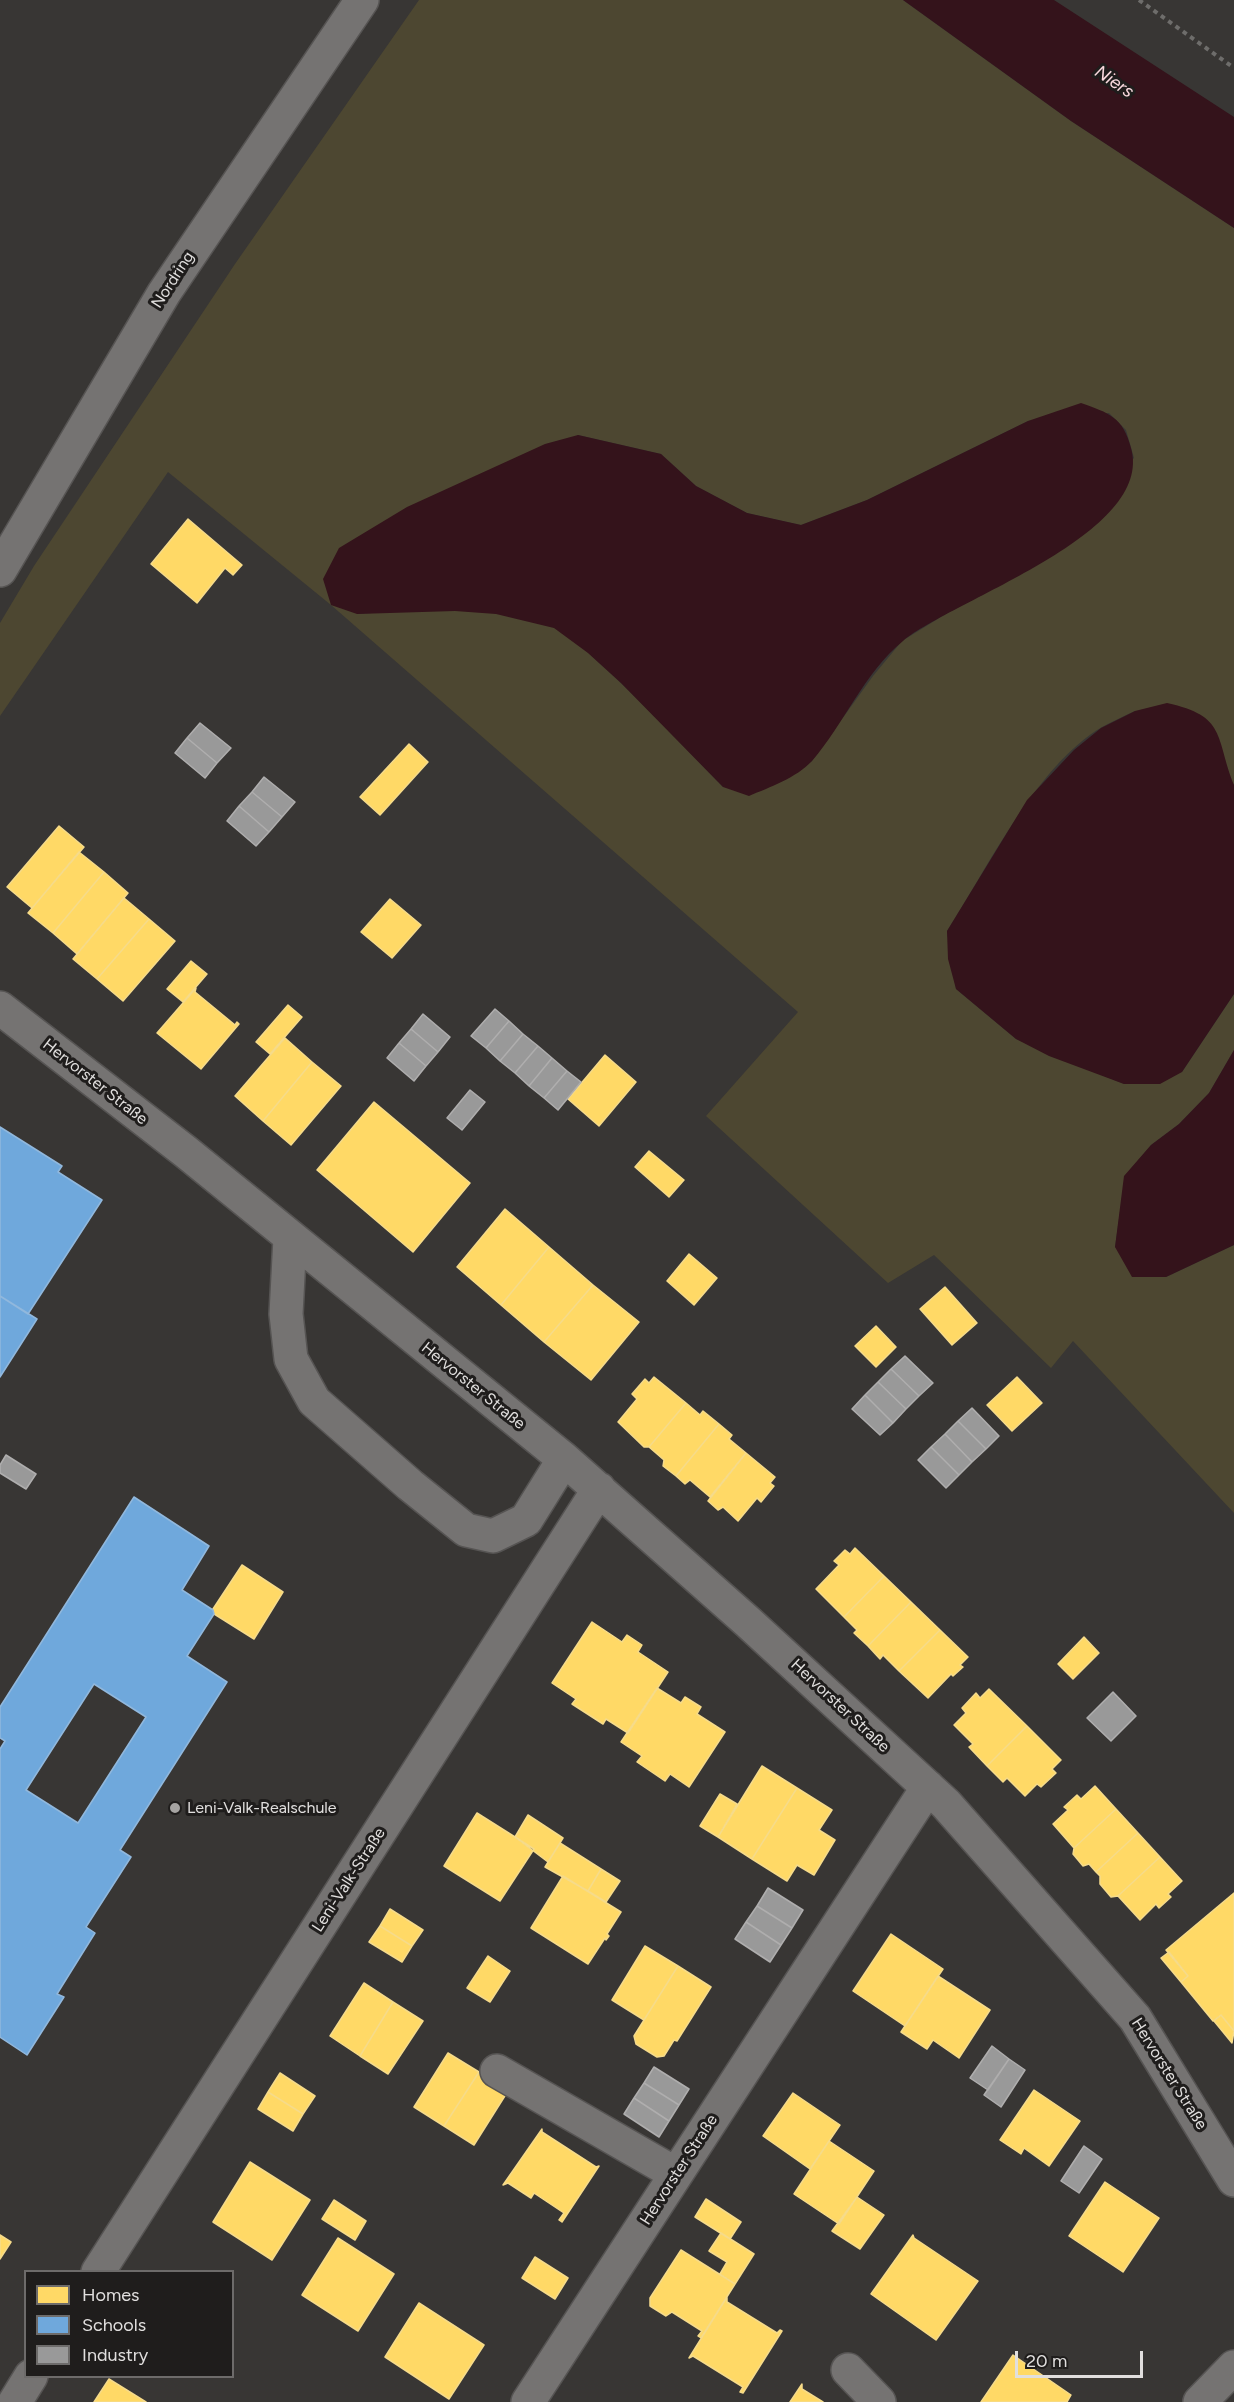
<!DOCTYPE html>
<html>
<head>
<meta charset="utf-8">
<style>
	body { margin:0 }
	#map { position:relative; width:1234px; height:2402px; overflow:hidden; background:#383634; font-family:Figtree,sans-serif }
	canvas { display:block }
	.legend { position:absolute; left:24px; top:2270px; width:210px; height:108px; box-sizing:border-box; background:#1f1d1c; border:2px solid #6d6b6a; margin:0; padding:8px 10px; list-style:none; font-size:18px; color:#e1dfde }
	.legend li { display:flex; align-items:center; gap:12px; height:30px }
	.legend b { width:30px; border:2px solid #6d6b6a }
	.scale { position:absolute; left:1015px; top:2351px; width:128px; height:27px; box-sizing:border-box; border:3px solid #e1dfde; border-top:0; padding-left:8px; font-size:18px; line-height:21px; white-space:nowrap; color:#e1dfde; -webkit-text-stroke:4px #1f1d1c; paint-order:stroke }
</style>
</head>
<body>
<div id="map">
<canvas width="1234" height="2402"></canvas>
<ul class="legend">
<li><b style="height:16px;background:#ffd966"></b>Homes</li>
<li><b style="height:16px;background:#6fa8dc"></b>Schools</li>
<li><b style="height:16px;background:#999"></b>Industry</li>
</ul>
<div class="scale">20 m</div>
</div>
<script>
const ctx = document.querySelector('canvas').getContext('2d');
ctx.lineJoin = 'round';
function fillPath(path, color) {
  ctx.fillStyle = color;
  ctx.fill(path, 'evenodd');
}
function trace(path, color, width, dash) {
  ctx.strokeStyle = color;
  ctx.lineWidth = width;
  ctx.lineCap = dash ? 'butt' : 'round';
  ctx.setLineDash(dash || []);
  ctx.stroke(path);
}
function write(font, color, halo, rows, align = 'center') {
  ctx.font = font + ' Figtree,sans-serif';
  ctx.lineWidth = 6;
  ctx.setLineDash([]);
  ctx.textBaseline = 'middle';
  ctx.strokeStyle = halo;
  ctx.fillStyle = color;
  for (const [text, x, y, turn = 0] of rows) {
    ctx.save();
    ctx.translate(x, y);
    ctx.rotate((+turn || 0) * Math.PI / 180);
    ctx.textAlign = isNaN(turn) ? turn : align;
    if (halo) ctx.strokeText(text, 0, 0);
    ctx.fillText(text, 0, 0);
    ctx.restore();
  }
}
const green = new Path2D(`
	M419,0H903L1071,121L1234,228V785L1135,711C1124,716 1113,721 1102,727C1036,766 988,868 947,931L956,989L1016,1039L1124,1084L1182,1072L1234,994V1050L1209,1093L1179,1124L1151,1145L1125,1176L1115,1247L1166,1277L1234,1245V1513L1073,1341L1051,1368L934,1255L888,1283L706,1116L798,1012L331,605L168,472L0,716V623L34,566L235,264ZM1109,413L1126,430L1134,458L982,595L949,612L902,641L873,676L811,762L723,787C685,748 647,707 607,670C591,656 572,635 553,627C497,604 416,611 357,614L578,435L661,454L696,486L747,513L801,525L867,500L1028,421Z`);
const water = new Path2D(`
	M903,0H1054L1234,117V228L1071,121Z
	M1081,403C1109,413 1123,417 1131,448C1155,534 954,599 903,641C864,673 844,724 812,761C796,778 770,787 749,796L723,787L621,683L588,653L554,628L496,614L455,611L357,614L331,605L323,579L339,548L407,507L545,444L578,435L661,454L696,486L747,513L801,525L867,500L1028,421Z
	M1167,703C1227,716 1215,737 1234,785V994L1182,1072L1160,1084H1124L1049,1056L1016,1039L956,989L948,959L947,931L1027,800L1074,750L1101,728L1135,711Z
	M1234,1050V1245L1166,1277H1132L1115,1247L1124,1176L1151,1145L1179,1124L1209,1093Z`);
const homes = new Path2D(`
	M188,519L242,565L233,575L225,568L197,603L151,564Z
	M409,744L428,762L380,815L360,797Z
	M59,826L84,847L32,908L7,887Z
	M79,852L104,872L53,933L28,913Z
	M104,872L128,893L77,954L53,933Z
	M124,898L149,919L97,979L73,959Z
	M390,899L421,925L392,958L361,932Z
	M149,919L175,941L123,1001L97,979Z
	M191,961L207,974L183,1002L167,989Z
	M196,988L195,992L235,1025L237,1022L239,1024L201,1069L157,1033Z
	M288,1005L302,1017L270,1054L256,1042Z
	M285,1038L312,1062L263,1121L235,1096Z
	M605,1055L636,1082L599,1126L568,1099Z
	M312,1062L341,1086L291,1145L263,1121Z
	M374,1102L470,1183L413,1252L317,1170Z
	M649,1151L684,1180L669,1197L635,1167Z
	M505,1209L549,1247L501,1305L457,1267Z
	M549,1247L593,1285L544,1342L501,1305Z
	M689,1254L717,1278L694,1305L667,1281Z
	M593,1285L639,1322L591,1380L544,1342Z
	M945,1287L977,1323L952,1345L920,1309Z
	M876,1326L896,1347L876,1367L855,1346Z
	M654,1377L686,1403L649,1447H644L618,1422L637,1399L632,1394L645,1379L649,1383Z
	M1017,1377L1042,1403L1012,1431L987,1405Z
	M686,1403L700,1415L703,1411L719,1424L676,1476L663,1466L664,1460L649,1447Z
	M719,1424L732,1435L729,1439L746,1453L710,1497L690,1480L685,1484L676,1476Z
	M746,1453L775,1477L770,1483L774,1486L761,1502L757,1498L738,1521L723,1507L718,1510L708,1501Z
	M855,1548L884,1576L844,1617L816,1589L839,1565L834,1561L845,1550L850,1554Z
	M242,1565L283,1592L254,1639L211,1612Z
	M884,1576L911,1602L868,1646L854,1633L857,1630L844,1617Z
	M911,1602L940,1630L899,1671L883,1655L880,1659L868,1646Z
	M592,1622L622,1642L627,1635L642,1645L638,1652L668,1672L628,1733L606,1719L603,1724L572,1704L576,1699L552,1683Z
	M940,1630L968,1657L960,1665L963,1667L953,1676L951,1674L928,1698L899,1671Z
	M1084,1637L1099,1653L1073,1679L1058,1664Z
	M657,1688L681,1703L685,1697L701,1707L697,1714L725,1732L689,1787L670,1774L665,1781L637,1762L642,1756L621,1742Z
	M989,1689L1027,1726L987,1766L969,1747L973,1744L954,1725L966,1713L962,1708L976,1693L980,1698Z
	M1027,1726L1061,1760L1052,1769L1056,1773L1041,1787L1037,1784L1025,1796L1007,1778L1003,1782L987,1766Z
	M762,1766L797,1788L752,1859L718,1837Z
	M1095,1786L1116,1809L1074,1848L1053,1824L1068,1810L1064,1807L1077,1795L1081,1799Z
	M797,1788L832,1810L819,1830L835,1840L814,1875L797,1865L787,1881L752,1859Z
	M720,1794L737,1804L718,1837L700,1826Z
	M1116,1809L1138,1833L1096,1872L1089,1864L1083,1866L1073,1854L1074,1848Z
	M477,1813L534,1849L500,1901L444,1866Z
	M528,1815L563,1838L548,1862L515,1837Z
	M1138,1833L1160,1857L1118,1896L1111,1897L1100,1884V1876L1096,1872Z
	M560,1843L601,1869L588,1891L545,1867Z
	M1160,1857L1182,1881L1168,1894L1171,1897L1159,1908L1156,1904L1140,1920L1118,1896Z
	M601,1869L620,1881L606,1902L588,1891Z
	M563,1876L621,1912L607,1934L609,1936L606,1940L605,1938L588,1964L531,1928Z
	M1234,1893V2031L1221,2015L1213,2021L1181,1982L1188,1976L1166,1950Z
	M390,1909L423,1930L412,1946L380,1926Z
	M380,1926L412,1946L402,1962L369,1942Z
	M891,1934L943,1969L905,2026L853,1991Z
	M645,1946L678,1966L644,2020L612,2000Z
	M1169,1952L1188,1976L1181,1982L1161,1958Z
	M488,1956L510,1971L490,2002L467,1988Z
	M678,1966L711,1987L677,2041L674,2040L664,2056L657,2057L636,2044L634,2036Z
	M938,1976L990,2010L959,2058L933,2040L927,2049L901,2032Z
	M364,1983L393,2002L360,2056L330,2036Z
	M393,2002L423,2021L388,2074L360,2056Z
	M1221,2015L1234,2031L1232,2043L1214,2021Z
	M448,2053L479,2072L444,2126L414,2107Z
	M479,2072L508,2091L474,2145L444,2126Z
	M280,2073L315,2096L303,2114L268,2092Z
	M1034,2090L1080,2121L1049,2166L1024,2148L1021,2154L1000,2140Z
	M268,2092L303,2114L293,2131L258,2109Z
	M793,2093L840,2125L810,2169L763,2136Z
	M542,2129V2132L596,2167L599,2166L562,2222L559,2220L564,2213L534,2193L531,2198L508,2183L503,2185Z
	M829,2141L874,2171L839,2224L794,2194Z
	M250,2162L310,2200L272,2260L213,2222Z
	M1105,2182L1159,2218L1123,2272L1069,2236Z
	M857,2197L884,2215L860,2249L832,2231Z
	M706,2199L741,2222L730,2239L695,2217Z
	M334,2200L366,2221L355,2240L322,2219Z
	M721,2233L754,2254L735,2284L720,2274L727,2262L709,2251Z
	M0,2235L11,2242L0,2259Z
	M913,2235L914,2238L978,2281L936,2340L871,2294Z
	M338,2238L394,2274L358,2331L302,2295Z
	M681,2250L735,2284L701,2338L698,2336L702,2331L672,2312L666,2316L650,2306V2298Z
	M535,2257L568,2278L555,2299L522,2278Z
	M727,2297V2302L777,2333L780,2330L782,2331L743,2393L740,2392L743,2387L693,2356L689,2358Z
	M419,2303L484,2345L449,2399L385,2357Z
	M1013,2355L1071,2395L1067,2402H981Z
	M109,2379L146,2402H94Z
	M802,2384V2389L823,2402H790Z`);
const schools = new Path2D(`
	M0,1127L62,1166L58,1172L102,1200L28,1314L0,1296Z
	M0,1296L37,1319L0,1377Z
	M134,1497L209,1546L182,1590L213,1610L214,1614L187,1656L227,1682L120,1850L131,1857L86,1927L95,1933L57,1994L64,1997L27,2055L0,2037V1749L5,1741L0,1738V1707ZM94,1684L146,1717L78,1823L26,1790Z`);
const industry = new Path2D(`
	M200,723L231,748L217,763L187,738Z
	M187,738L217,763L205,778L175,753Z
	M264,777L295,802L282,817L252,792Z
	M252,792L282,817L269,832L239,806Z
	M239,806L269,832L256,846L227,821Z
	M495,1009L509,1021L486,1048L471,1036Z
	M423,1014L450,1037L438,1052L411,1029Z
	M509,1021L523,1034L500,1061L486,1048Z
	M411,1029L438,1052L426,1066L399,1043Z
	M523,1034L538,1046L515,1073L500,1061Z
	M399,1043L426,1066L414,1081L387,1058Z
	M538,1046L552,1058L529,1086L515,1073Z
	M552,1058L567,1071L544,1098L529,1086Z
	M567,1071L581,1082L558,1110L544,1098Z
	M470,1090L485,1102L462,1130L447,1118Z
	M905,1356L933,1383L919,1396L891,1369Z
	M891,1369L919,1396L906,1409L878,1382Z
	M878,1382L906,1409L893,1423L865,1395Z
	M865,1395L893,1423L880,1435L852,1409Z
	M972,1408L999,1436L986,1449L958,1421Z
	M958,1421L986,1449L972,1462L945,1434Z
	M945,1434L972,1462L959,1475L931,1447Z
	M931,1447L959,1475L946,1488L918,1460Z
	M6,1455L36,1474L26,1489L0,1473V1465Z
	M1113,1692L1136,1716L1111,1741L1087,1718Z
	M768,1888L803,1910L792,1928L757,1906Z
	M757,1906L792,1928L781,1945L746,1922Z
	M746,1922L781,1945L770,1962L735,1939Z
	M992,2046L1009,2059L988,2090L970,2078Z
	M1009,2059L1025,2070L1001,2107L984,2095Z
	M654,2067L689,2089L679,2105L644,2083Z
	M644,2083L679,2105L669,2121L634,2098Z
	M634,2098L669,2121L659,2137L624,2114Z
	M1084,2146L1102,2159L1079,2193L1061,2181Z`);
const path = new Path2D(`
	M1139,0L1234,68`);
const minor = new Path2D(`
	M0,570L164,293L362,0
	M0,1008L186,1152L564,1459L748,1622L946,1804L1135,2018L1234,2180
	M290,1238L286,1314L291,1359L314,1401L410,1485L466,1530L493,1536L526,1520L564,1459
	M497,2071L676,2174
	M98,2272L599,1489
	M848,2370L879,2402
	M15,2402L31,2376
	M528,2402L928,1787
	M1200,2402L1234,2367`);
const markers = [
	[175,1808,6,"#a6a4a2"]
];
const streetNames = [
	["Nordring",173,280,-57],
	["Hervorster Straße",95,1082,38],
	["Hervorster Straße",473,1386,39],
	["Hervorster Straße",840,1706,43],
	["Leni-Valk-Straße",349,1880,-57],
	["Hervorster Straße",1169,2074,58],
	["Hervorster Straße",679,2170,-57]
];
const poiNames = [
	["Leni-Valk-Realschule",187,1808]
];
const waterNames = [
	["Niers",1114,82,34]
];
fillPath(green, '#4d4731');
fillPath(water, '#34131b');
fillPath(homes, '#ffd966');
trace(homes, '#f6db8a', 1.5);
fillPath(schools, '#6fa8dc');
trace(schools, '#91b8dd', 1.5);
fillPath(industry, '#999');
trace(industry, '#afaeae', 1.5);
trace(minor, '#565453', 36);
trace(path, '#6e6d6b', 4, [4.5, 4.5]);
trace(minor, '#757372', 33);
for (const [x, y, r, color] of markers) {
  const dot = new Path2D();
  dot.arc(x, y, r, 0, 2 * Math.PI);
  ctx.fillStyle = color;
  ctx.fill(dot);
  trace(dot, '#1f1d1c', 2);
}
write('16px', '#e1dfde', '#1f1d1c', streetNames);
write('16px', '#e1dfde', '#1f1d1c', poiNames, 'left');
write('italic 18px', '#f9d9de', '#1f1d1c', waterNames);
</script>
</body>
</html>
